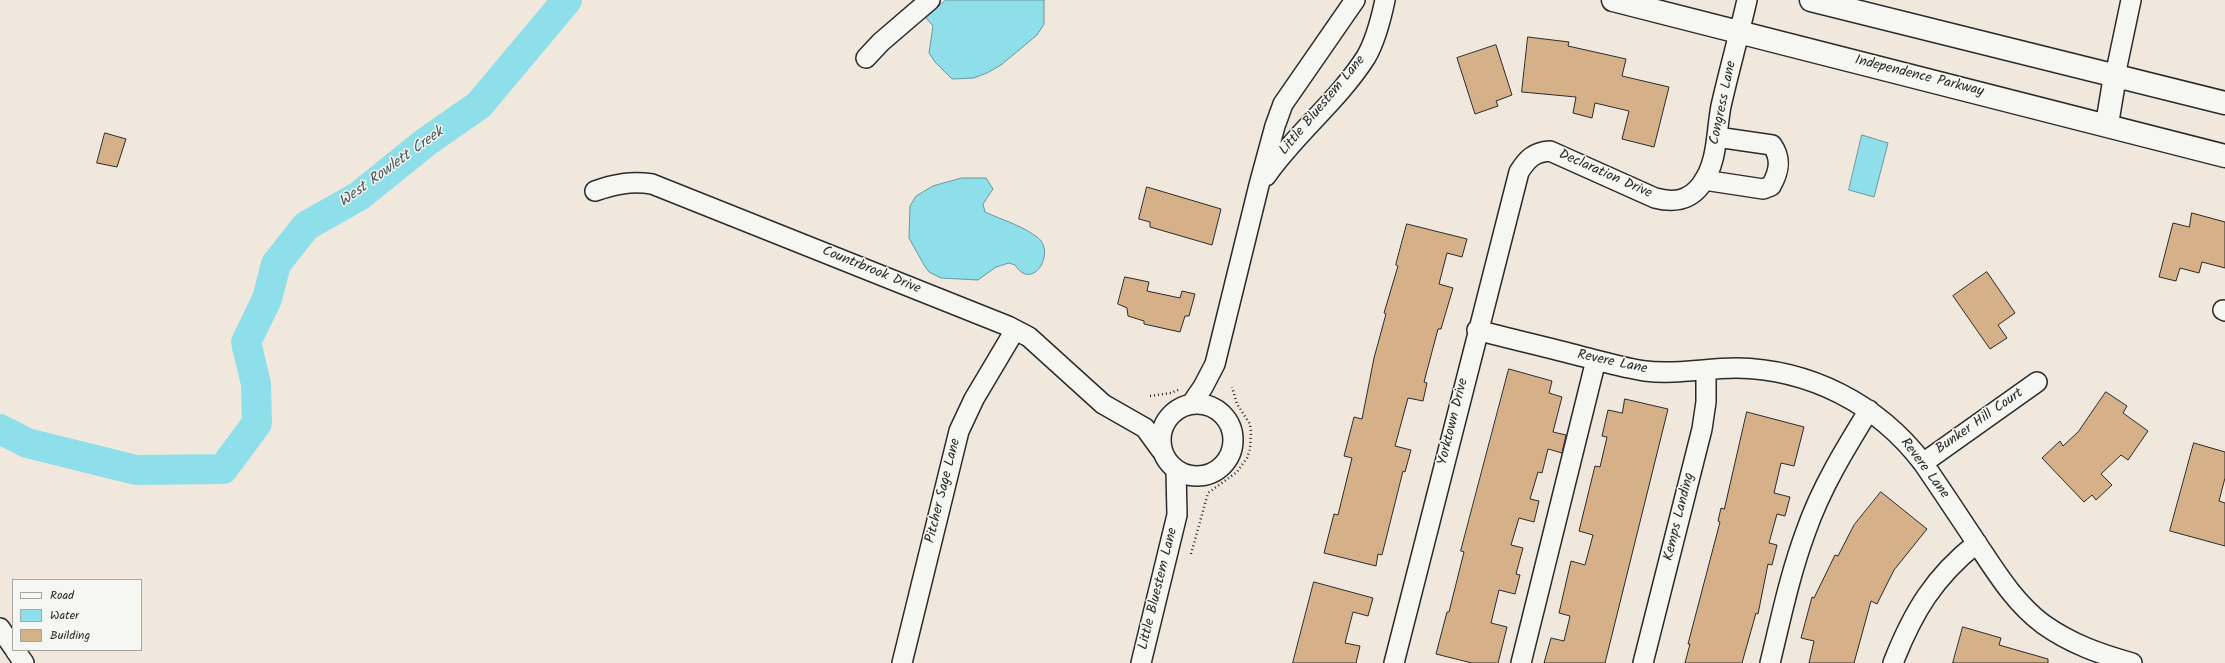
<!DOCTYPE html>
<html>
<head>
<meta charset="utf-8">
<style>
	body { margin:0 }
	#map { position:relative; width:2225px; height:663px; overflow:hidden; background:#f0e8dd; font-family:Kalam,sans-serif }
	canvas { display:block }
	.legend { position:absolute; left:12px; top:579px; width:130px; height:72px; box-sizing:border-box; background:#f6f6f2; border:1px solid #a5a5a2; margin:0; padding:5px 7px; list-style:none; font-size:12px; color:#2b2b2b }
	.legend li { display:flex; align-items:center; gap:8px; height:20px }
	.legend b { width:20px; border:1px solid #a5a5a2 }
</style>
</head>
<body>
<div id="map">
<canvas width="2225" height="663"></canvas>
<ul class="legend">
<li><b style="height:5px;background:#f6f6f2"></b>Road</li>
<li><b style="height:11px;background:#8fdfea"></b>Water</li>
<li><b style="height:11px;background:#d6b088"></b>Building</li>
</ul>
</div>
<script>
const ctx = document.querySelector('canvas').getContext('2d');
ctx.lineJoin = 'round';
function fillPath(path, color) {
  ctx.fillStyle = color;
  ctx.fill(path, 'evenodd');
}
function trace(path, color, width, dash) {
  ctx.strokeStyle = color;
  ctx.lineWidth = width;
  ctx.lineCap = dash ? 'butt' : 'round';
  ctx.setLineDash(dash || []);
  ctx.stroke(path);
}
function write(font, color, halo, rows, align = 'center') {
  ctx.font = font + ' Kalam,sans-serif';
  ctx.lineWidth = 3;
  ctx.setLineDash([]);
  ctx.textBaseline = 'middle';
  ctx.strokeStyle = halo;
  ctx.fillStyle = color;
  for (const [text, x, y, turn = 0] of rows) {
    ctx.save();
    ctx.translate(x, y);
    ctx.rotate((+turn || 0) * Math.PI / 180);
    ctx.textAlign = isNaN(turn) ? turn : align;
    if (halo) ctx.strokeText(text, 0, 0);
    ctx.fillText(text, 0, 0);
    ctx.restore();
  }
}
const water = new Path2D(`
	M946,0H1044V24L1037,35L1001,65L987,73L974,78L952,79L935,62L929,53L933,26L926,18Z
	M1862,135L1888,143L1874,197L1849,190Z
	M962,178H986L993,189L983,204L985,212C1002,220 1021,225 1037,237C1057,251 1033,293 1015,265L1009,263L996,267L978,280L941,278L929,272L924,265L909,238L910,206L916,196L933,186Z`);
const river = new Path2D(`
	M0,429L27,443L136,470L223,469L257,423L256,384L246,342L267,299L276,264L306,226L359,196L426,142L479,105L567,0`);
const building = new Path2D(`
	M1528,37L1569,42L1568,46L1626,59L1622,76L1669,87L1654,147L1622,139L1629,111L1595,103L1592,118L1573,113L1576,97L1522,92Z
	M1496,45L1512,95L1496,101L1498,106L1475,114L1457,58Z
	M105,133L126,139L117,167L97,163Z
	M1147,187L1221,209L1212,245L1150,227V222L1139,219Z
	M2192,213L2225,222V268L2202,262L2199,273L2180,268L2176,281L2159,277L2173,223L2189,227Z
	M1407,224L1467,239L1462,257L1447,253L1439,284L1453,288L1441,329H1438L1424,382L1427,383L1423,401L1408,398L1395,446L1411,450L1405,472L1403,471L1382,555L1378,554L1376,566L1324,553L1334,514L1338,515L1352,458L1344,456L1354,417L1362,419L1374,358L1386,314L1384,313L1398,266L1396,265Z
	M1987,272L2015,313L1998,325L2007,338L1990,349L1953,296Z
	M1125,277L1149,282L1147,291L1180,298L1182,291L1195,294L1189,316H1185L1180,332L1144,324V321L1128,316L1127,308L1118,304Z
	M1509,369L1552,381L1549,393L1562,397L1553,432L1566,435L1562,453L1548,449L1542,473L1538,472L1530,499L1539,501L1534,522L1519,518L1511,545L1523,548L1516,574L1520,575L1515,594L1499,590L1491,623L1507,627L1498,663H1472L1436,654L1447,612H1449L1464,552L1461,551Z
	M2106,392L2127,406L2123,413L2148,431L2128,460L2121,455L2101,474L2112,485L2096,500L2092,495L2084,502L2042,458L2060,441L2063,446L2078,432Z
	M1625,399L1668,409L1605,663H1544L1551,638L1564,641L1570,616L1559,613L1571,561L1585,565L1593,535L1579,531L1595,466L1600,467L1607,437L1602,436L1608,410L1622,413Z
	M1747,412L1804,427L1794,466L1781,463L1774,493L1790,497L1785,516L1777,514L1769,543L1777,545L1772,565L1768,564L1758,614L1756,613L1742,663H1685L1690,644H1688L1720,522L1718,521L1721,508L1724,509Z
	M2194,443L2225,452V478L2219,501L2225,503V546L2170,531Z
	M1881,492L1927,529L1894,570L1877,604L1871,601L1854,663H1809L1814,641L1801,638L1812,597L1814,598L1835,555L1838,556L1854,525Z
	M1314,582L1373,598L1368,616L1353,612L1345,643L1360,646L1356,663H1293Z
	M1963,627L2001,638L1999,645L2048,659V663H1953Z`);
const path = new Path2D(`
	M1150,396L1171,393L1180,389
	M1191,554L1208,493L1237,472L1247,458L1250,449L1251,432L1250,424L1237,404L1232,387`);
const minor = new Path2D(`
	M866,58L881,42L930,0
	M2115,76L2131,0
	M1266,176C1295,134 1338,101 1366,57C1376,40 1381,19 1385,0
	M1704,180L1763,189L1771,186C1779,172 1782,159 1772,145L1717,137
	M595,191C615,184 631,181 652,184L1008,326L1029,337L1103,404L1145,428L1161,450
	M2223,310L2225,311
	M1477,330C1511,339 1546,347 1580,356C1601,361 1623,368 1645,371C1676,375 1705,368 1736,368C1810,369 1878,404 1923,463C1941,489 1958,515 1976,542C1996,572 2014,602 2043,624C2071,644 2100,654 2132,663
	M1192,403L1203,387L1215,364L1259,185L1275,126L1283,104L1355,0
	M1161 440a36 36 0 1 1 72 0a36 36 0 1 1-72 0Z
	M1923,463L2037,382
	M0,628L13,647
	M15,650L24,663
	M902,663L959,431L974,399L1015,330
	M1141,663L1177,515L1176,470
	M1394,663L1519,172C1527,159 1534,152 1550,151L1655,198C1674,203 1689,201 1701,185C1718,163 1716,132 1721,106C1729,71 1739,35 1747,0
	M1521,663L1596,360
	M1643,663L1702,429L1706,402V371
	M1770,663C1781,618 1790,574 1806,531C1821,488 1845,449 1869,410
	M1893,663C1913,612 1934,577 1977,543`);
const major = new Path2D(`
	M1613,0L2225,156
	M1811,0L2225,103
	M2107,124L2115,76`);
const streetNames = [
	["Independence Parkway",1919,77,14],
	["Congress Lane",1724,103,-78],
	["Little Bluestem Lane",1323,106,-50],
	["Declaration Drive",1605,175,24],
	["Countrbrook Drive",871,271,22],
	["Revere Lane",1612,363,12],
	["Yorktown Drive",1454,422,-76],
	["Bunker Hill Court",1980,422,-35],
	["Revere Lane",1924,469,53],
	["Pitcher Sage Lane",944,491,-76],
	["Kemps Landing",1680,517,-76],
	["Little Bluestem Lane",1159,589,-76]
];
const waterNames = [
	["West Rowlett Creek",392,168,-36]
];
fillPath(water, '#8fdfea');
trace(water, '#67979e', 1);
trace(river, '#8fdfea', 30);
fillPath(building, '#d6b088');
trace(building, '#2b2b2b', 1);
trace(minor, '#2b2b2b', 22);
trace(major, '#2b2b2b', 25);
trace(path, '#2b2b2b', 2.5, [1, 3]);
trace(minor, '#f6f6f2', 19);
trace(major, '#f6f6f2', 22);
write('14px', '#2b2b2b', '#f6f6f2', streetNames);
write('italic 15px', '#44585b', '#f6f6f2', waterNames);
</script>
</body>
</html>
